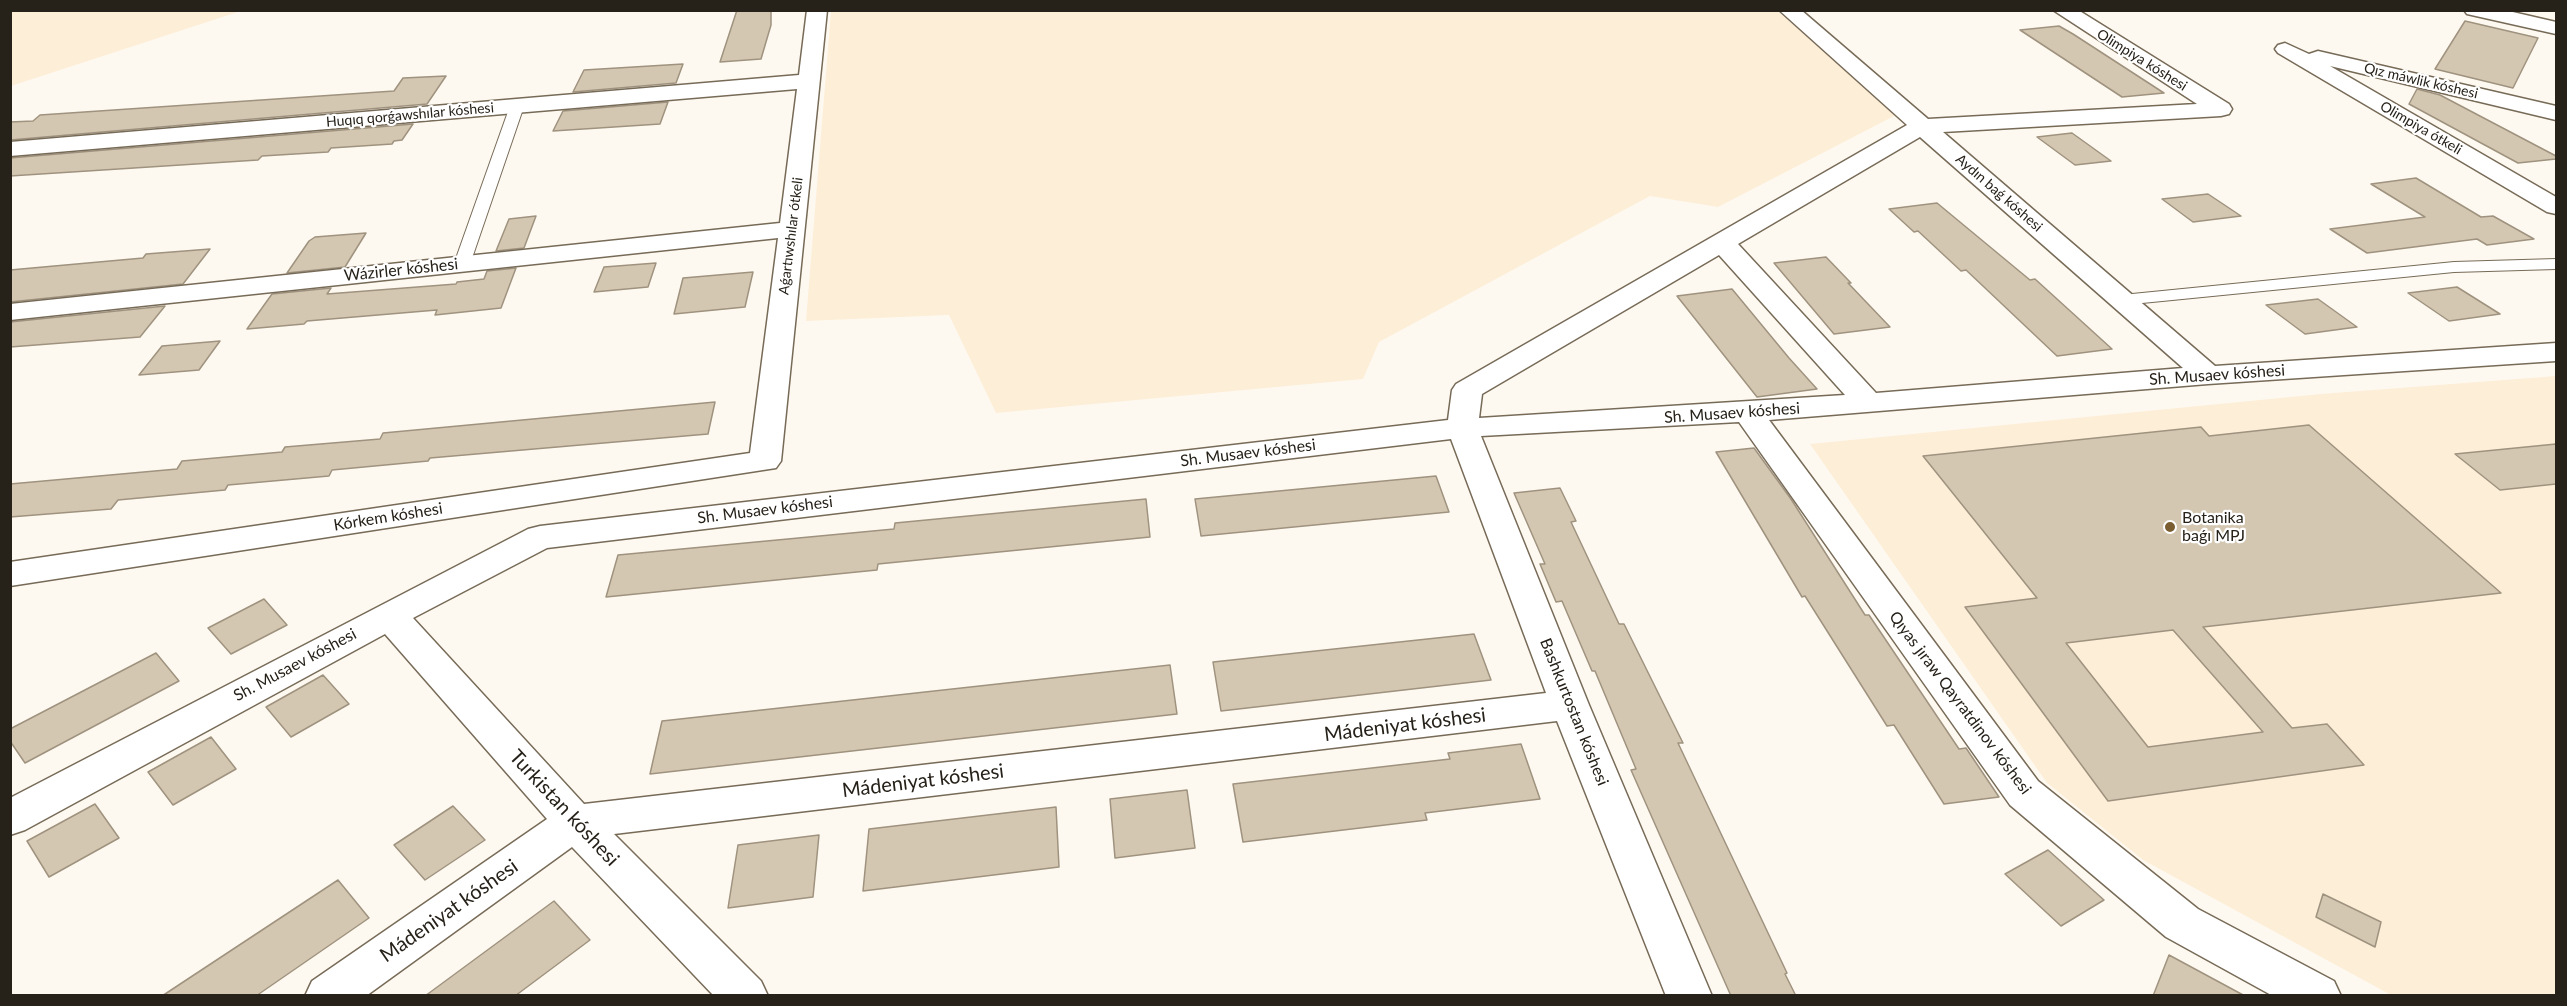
<!DOCTYPE html>
<html>
<head>
<meta charset="utf-8">
<style>
	body { margin:0 }
	#map { position:relative; width:2567px; height:1006px; overflow:hidden; background:#fef9f0; font-family:Lato,sans-serif }
	canvas { display:block }
	.frame { position:absolute; inset:0; border:12px solid #262119; pointer-events:none }
</style>
</head>
<body>
<div id="map">
<canvas width="2567" height="1006"></canvas>
<div class="frame"></div>
</div>
<script>
const ctx = document.querySelector('canvas').getContext('2d');
ctx.lineJoin = 'round';
function fillPath(path, color) {
  ctx.fillStyle = color;
  ctx.fill(path, 'evenodd');
}
function trace(path, color, width, dash) {
  ctx.strokeStyle = color;
  ctx.lineWidth = width;
  ctx.lineCap = dash ? 'butt' : 'round';
  ctx.setLineDash(dash || []);
  ctx.stroke(path);
}
function write(font, color, halo, rows, align = 'center') {
  ctx.font = font + ' Lato,sans-serif';
  ctx.lineWidth = 4.5;
  ctx.setLineDash([]);
  ctx.textBaseline = 'middle';
  ctx.strokeStyle = halo;
  ctx.fillStyle = color;
  for (const [text, x, y, turn = 0] of rows) {
    ctx.save();
    ctx.translate(x, y);
    ctx.rotate((+turn || 0) * Math.PI / 180);
    ctx.textAlign = isNaN(turn) ? turn : align;
    if (halo) ctx.strokeText(text, 0, 0);
    ctx.fillText(text, 0, 0);
    ctx.restore();
  }
}
const built = new Path2D(`
	M11,10H241V11L11,86Z
	M831,11H1777L1898,114L1718,207L1650,196L1379,342L1363,379L996,413L949,315L806,321Z
	M2556,376V995H2391L2143,860L2047,783L1810,444L2321,394Z`);
const building = new Path2D(`
	M737,10H771V25L761,59L720,62Z
	M2465,21L2538,38L2513,88L2435,69Z
	M2059,26L2073,34L2164,93L2122,97L2020,30Z
	M683,64L676,83L573,92L584,70Z
	M446,76L427,104L10,140V122L33,121L40,115L394,91L403,78Z
	M2417,89L2440,95L2556,156V159L2518,163L2409,104Z
	M668,102L660,124L553,131L563,111Z
	M413,124L402,140L394,141L392,144L331,148L328,152L262,156L258,160L10,176V158Z
	M2072,133L2111,161L2075,165L2037,137Z
	M2416,178L2481,217L2493,216L2534,239L2487,245L2477,239L2367,253L2330,229L2425,217L2371,184Z
	M2208,194L2241,216L2193,222L2162,199Z
	M1937,203L2030,280L2035,279L2112,349L2057,356L1966,270L1961,271L1918,231L1914,232L1889,209Z
	M536,216L524,248L496,251L509,219Z
	M366,233L345,267L287,273L309,241L315,237Z
	M210,249L183,284L10,302V270L143,258L146,254Z
	M1826,257L1851,283H1848L1890,327L1834,334L1774,263Z
	M656,263L648,287L594,292L604,267Z
	M516,268L501,308L435,315L437,310L307,321L304,324L247,329L272,294L331,288L327,294L456,284L457,282L484,279L487,271Z
	M753,272L745,307L674,314L683,278Z
	M2457,287L2500,314L2449,321L2408,293Z
	M1732,289L1789,358L1817,389L1757,397L1677,296Z
	M2318,299L2357,327L2305,334L2266,305Z
	M165,306L140,337L10,347V322Z
	M220,341L199,370L139,375L162,346Z
	M715,402L708,434L430,458L428,461L332,470L329,476L228,485L225,490L118,500L111,509L10,517V484L177,469L182,461L282,452L285,447L380,439L383,433Z
	M2309,425L2501,593L2203,627L2292,728L2327,724L2364,765L2108,801L1965,607L2037,598L1923,456L2201,427L2209,436ZM2173,630L2263,732L2148,747L2066,643Z
	M2556,444V484L2500,490L2455,454Z
	M1754,448L1791,499L1865,615H1869L1959,749L1966,748L1999,797L1944,804L1894,725L1887,726L1805,596L1802,597L1716,452Z
	M1436,476L1449,512L1201,536L1195,499Z
	M1560,488L1576,521L1571,522L1619,624H1624L1683,743H1678L1787,973L1785,974L1796,996H1731L1631,770L1636,769L1595,671H1592L1562,601L1556,602L1540,564H1545L1514,493Z
	M1146,499L1150,537L878,564L877,570L606,597L618,555L894,529L895,523Z
	M264,599L287,625L231,654L208,628Z
	M1474,634L1491,680L1221,711L1213,662Z
	M156,653L179,681L25,763L10,741V729Z
	M1170,665L1177,714L650,774L662,721Z
	M323,675L349,704L291,737L266,707Z
	M211,737L236,769L173,805L148,772Z
	M1521,744L1540,799L1425,813L1427,820L1243,842L1233,784L1450,759L1448,753Z
	M1187,790L1195,848L1115,858L1110,799Z
	M95,804L119,838L49,877L27,841Z
	M453,806L485,840L425,880L394,845Z
	M1056,807L1059,867L863,891L869,829Z
	M819,835L813,897L728,908L738,845Z
	M2048,850L2104,900L2061,926L2005,874Z
	M338,880L369,918L256,996H162Z
	M2323,894L2381,922L2375,947L2316,917Z
	M554,901L590,940L515,996H425Z
	M2169,955L2245,996H2153Z`);
const lane = new Path2D(`
	M517,102L524,106L470,264L468,267H456L454,264L510,106Z
	M2556,259V269L2454,272L2122,305L2114,300L2122,295L2454,262Z`);
const street = new Path2D(`
	M807,10H827L781,461L776,468L10,586V562L750,453L778,238L10,320V304L780,223L797,89L10,156V142L799,75Z
	M1779,10H1801L1928,119L2197,104L2053,10H2078L2229,104L2232,109L2229,114L2221,116L1943,132L2215,366L2556,343V361L2208,384L1769,420L2038,781L2198,909L2334,981L2341,996H2273L2166,937L2010,805L1739,422L1481,436L1589,705L1712,996H1666L1557,721L614,834L761,981L768,996H714L572,847L366,996H305L312,981L547,819L385,634L25,830L10,835V798L528,529L540,526L1448,420L1452,390L1456,384L1907,125ZM1920,137L2183,368L1876,393L1738,244ZM1719,255L1845,395L1479,418L1482,394ZM1451,439L1546,693L584,804L413,618L547,548Z
	M2464,10H2504L2556,22V34L2467,14Z
	M2285,43L2309,54L2318,51L2556,106V120L2330,66L2556,197V214L2547,212L2278,53L2275,49L2278,45Z`);
const markers = [
	[2170,527,6,"#7a5e31"]
];
const farStreetnames = [
	["Olimpiya kóshesi",2142,60,32],
	["Qız máwlik kóshesi",2421,81,13],
	["Huqıq qorǵawshılar kóshesi",410,115,-5],
	["Olimpiya ótkeli",2421,128,30],
	["Aydın baǵ kóshesi",1999,193,41],
	["Aǵartıwshılar ótkeli",791,236,-83]
];
const streetNames = [
	["Wázirler kóshesi",401,270,-6],
	["Sh. Musaev kóshesi",2217,375,-4],
	["Sh. Musaev kóshesi",1732,413,-4],
	["Sh. Musaev kóshesi",1248,453,-7],
	["Sh. Musaev kóshesi",765,510,-7],
	["Kórkem kóshesi",388,517,-9],
	["Sh. Musaev kóshesi",295,665,-28],
	["Qıyas jıraw Qayratdinov kóshesi",1960,703,53],
	["Bashkurtostan kóshesi",1574,712,68]
];
const poiNames = [
	["Botanika",2182,518],
	["baǵı MPJ",2182,536]
];
const nearStreetnames = [
	["Mádeniyat kóshesi",1405,725,-7],
	["Mádeniyat kóshesi",923,781,-7],
	["Turkistan kóshesi",564,808,47],
	["Mádeniyat kóshesi",449,911,-35]
];
fillPath(built, '#fdeed8');
fillPath(building, '#d4c7b2');
trace(building, '#9f937f', 1.5);
trace(lane, '#776b58', 2);
trace(street, '#776b58', 3);
fillPath(lane, '#fff');
fillPath(street, '#fff');
for (const [x, y, r, color] of markers) {
  const dot = new Path2D();
  dot.arc(x, y, r, 0, 2 * Math.PI);
  ctx.fillStyle = color;
  ctx.fill(dot);
  trace(dot, '#fff', 2);
}
write('14px', '#262119', '#fff', farStreetnames);
write('16px', '#262119', '#fff', streetNames);
write('16px', '#262119', '#fff', poiNames, 'left');
write('20px', '#262119', '#fff', nearStreetnames);
</script>
</body>
</html>
